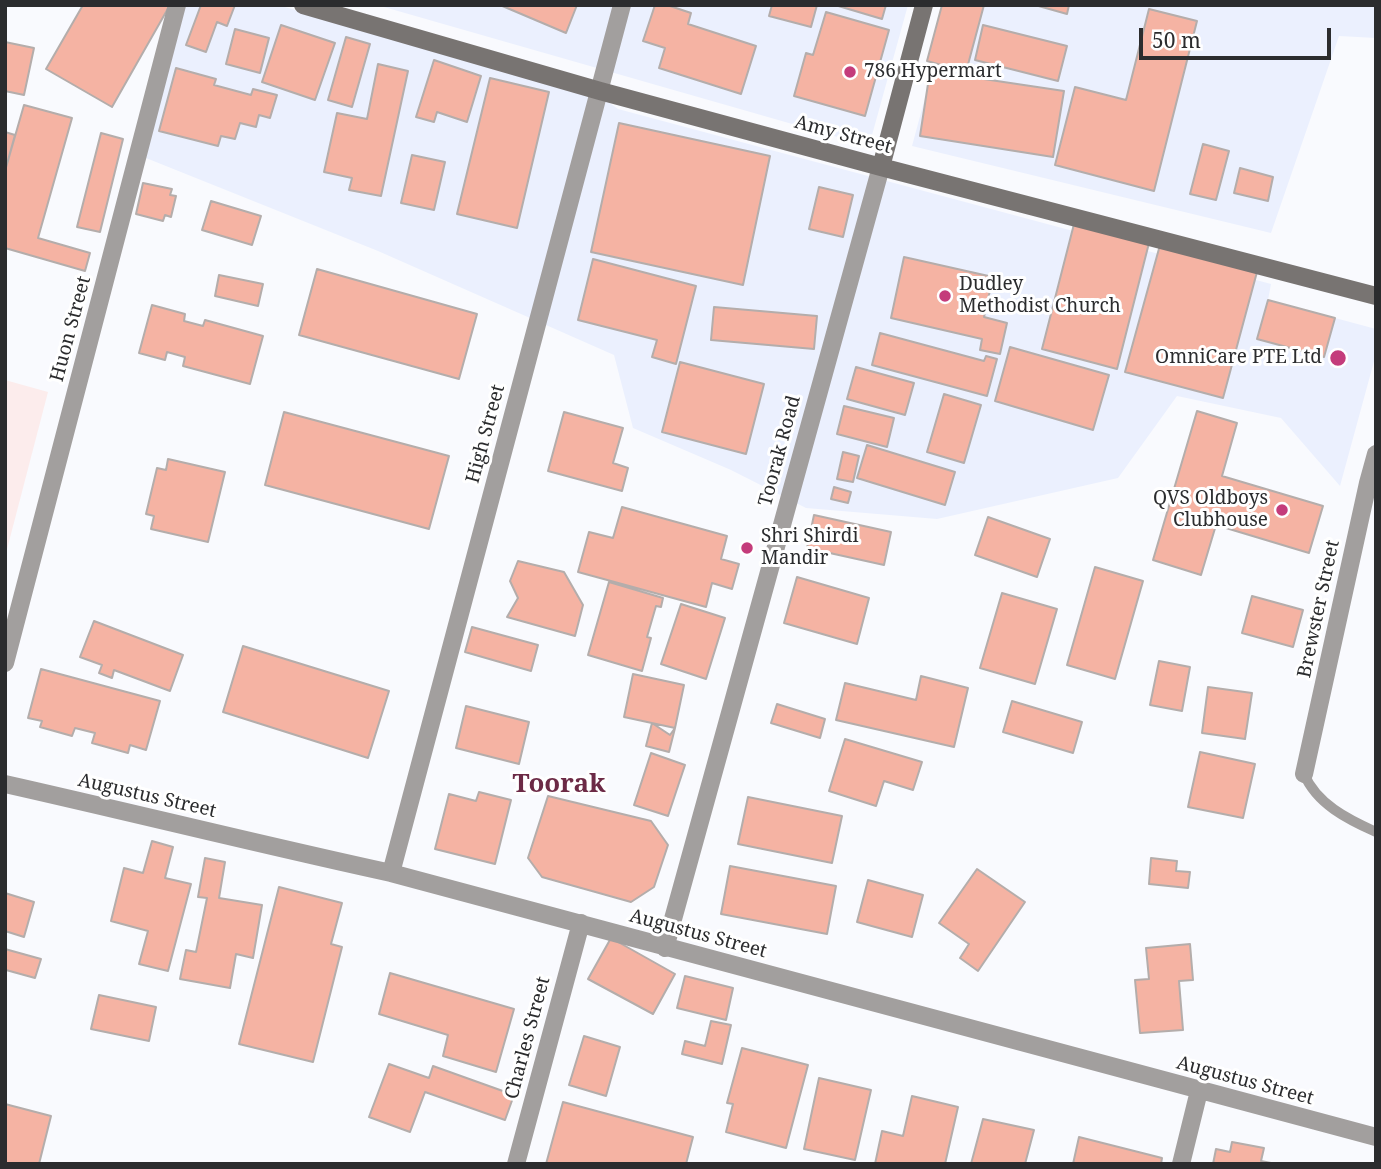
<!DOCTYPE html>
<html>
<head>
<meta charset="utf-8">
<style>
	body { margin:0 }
	#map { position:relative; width:1381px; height:1169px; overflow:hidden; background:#f9fafe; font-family:"Noto Serif",serif }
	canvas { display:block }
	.frame { position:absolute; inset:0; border:7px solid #2b2c2e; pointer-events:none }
	.scale { position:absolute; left:1139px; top:28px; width:192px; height:32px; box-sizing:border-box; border:4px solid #2b2c2e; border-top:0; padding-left:9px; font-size:21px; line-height:24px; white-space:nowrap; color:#2b2c2e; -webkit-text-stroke:5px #fff; paint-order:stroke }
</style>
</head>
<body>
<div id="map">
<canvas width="1381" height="1169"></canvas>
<div class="frame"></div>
<div class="scale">50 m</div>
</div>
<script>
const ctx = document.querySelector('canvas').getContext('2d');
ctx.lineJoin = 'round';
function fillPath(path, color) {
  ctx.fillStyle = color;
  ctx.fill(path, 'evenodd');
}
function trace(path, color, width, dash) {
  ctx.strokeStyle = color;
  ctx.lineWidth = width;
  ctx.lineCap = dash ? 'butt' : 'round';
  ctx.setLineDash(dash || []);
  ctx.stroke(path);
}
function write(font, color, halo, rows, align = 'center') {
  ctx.font = font + ' "Noto Serif",serif';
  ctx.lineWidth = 6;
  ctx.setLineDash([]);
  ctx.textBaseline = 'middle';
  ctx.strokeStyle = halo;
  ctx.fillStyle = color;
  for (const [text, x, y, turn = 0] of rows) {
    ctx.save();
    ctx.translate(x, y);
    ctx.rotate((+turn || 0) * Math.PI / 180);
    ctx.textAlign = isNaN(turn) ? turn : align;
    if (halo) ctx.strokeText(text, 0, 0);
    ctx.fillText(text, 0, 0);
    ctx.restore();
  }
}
const built = new Path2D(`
	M185,5H278L607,101L618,109L1271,284L1268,300L1376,329V354L1340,486L1281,418L1177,396L1118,478L937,519L806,508L731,470L633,428L614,355L378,251L141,156Z
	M377,5H908L869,146Z
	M950,5H1376V38L1339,36L1271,233L912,146Z`);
const education = new Path2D(`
	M5,380L48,392L5,557Z`);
const building = new Path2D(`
	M83,5H170L112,107L46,69Z
	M201,5H235L227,26L217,22L206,52L186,45Z
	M500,5H577L566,33Z
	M655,5H667L691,13L688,24L756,46L741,94L659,68L665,48L643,41Z
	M772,5H817L811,27L769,16Z
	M835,5H886L882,19Z
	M942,5H984L966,72L927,61Z
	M1035,5H1069L1067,14Z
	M1149,9L1197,21L1154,191L1055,165L1075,87L1126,100Z
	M826,12L889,30L865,116L794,96L806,53L813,55Z
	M281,25L335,43L315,100L262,82Z
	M983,25L1067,46L1058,81L975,60Z
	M235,29L269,38L260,73L226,64Z
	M346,37L370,44L352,107L328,100Z
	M5,42L34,48L24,95L5,91Z
	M434,60L481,76L467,122L437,112L434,122L416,117Z
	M378,64L408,71L381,196L349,190L352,178L324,172L337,113L367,119Z
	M176,68L216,79L214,85L251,95L253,89L277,95L270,118L259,115L256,127L240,123L235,139L221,136L218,146L159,131Z
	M930,71L1064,91L1053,157L920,136Z
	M490,78L549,92L517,228L457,214Z
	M24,105L72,118L38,238L90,253L85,271L5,248V171Z
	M619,123L770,156L743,285L591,252Z
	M5,132L15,135L5,171Z
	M101,133L123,139L100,232L77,227Z
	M1203,144L1229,151L1216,200L1190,194Z
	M412,155L445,162L434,210L401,203Z
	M1240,168L1273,177L1268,201L1234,193Z
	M143,183L172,189L170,195L176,196L171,217L165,215L163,221L136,214Z
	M819,187L853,195L843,237L809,229Z
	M211,201L261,216L252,245L202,230Z
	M1074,224L1149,243L1117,369L1042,349Z
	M1160,245L1257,272L1223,398L1125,372Z
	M904,257L993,277L984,317L1007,323L1000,354L980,350L982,339L891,318Z
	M593,259L696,286L676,364L652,357L657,340L578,320Z
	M317,269L477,314L459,379L299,335Z
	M219,275L263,284L258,306L215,296Z
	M1268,300L1335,318L1324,357L1257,339Z
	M152,305L185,314L184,321L203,326L205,320L263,336L250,384L183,366L185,357L167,352L165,360L139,353Z
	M714,307L817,316L814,349L711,340Z
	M880,333L984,361L986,356L997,359L987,396L872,365Z
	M1010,347L1109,375L1093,430L995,401Z
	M680,362L764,384L746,454L662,432Z
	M856,367L914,383L905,415L847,399Z
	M944,394L981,405L964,463L927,452Z
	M844,406L894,418L887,447L837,434Z
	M1197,411L1237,423L1222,476L1323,506L1309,553L1216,525L1201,575L1153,560Z
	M284,412L449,456L429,529L265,485Z
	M564,412L623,428L613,463L628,468L622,491L548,471Z
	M867,445L955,472L945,505L857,478Z
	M843,452L859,456L853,482L837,479Z
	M168,459L225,472L208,542L151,529L154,516L146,514L157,468L166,470Z
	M834,487L851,492L848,503L831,499Z
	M622,507L727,536L721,559L739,564L732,589L712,583L706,607L578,572L589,532L613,538Z
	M814,515L891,532L884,565L807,548Z
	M988,517L1050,539L1037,577L975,555Z
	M518,561L564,572L583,605L575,636L507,617L518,598L510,581Z
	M1095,567L1143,581L1115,679L1067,665Z
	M797,577L869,598L857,644L784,623Z
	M609,582L663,598L661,607L656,606L647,637L651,638L642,671L588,655Z
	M1002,593L1057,609L1035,684L980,668Z
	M1252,596L1303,610L1293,647L1242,633Z
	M681,604L725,618L706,679L661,664Z
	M94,621L183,655L170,691L114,670L112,678L99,673L102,665L80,657Z
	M472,627L538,645L531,671L465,652Z
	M243,646L389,691L368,758L223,712Z
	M1159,661L1190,667L1182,711L1150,705Z
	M41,669L160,701L146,750L130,745L128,753L92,743L95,733L75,728L72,736L40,727L42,721L28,718Z
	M633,674L684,685L675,728L624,717Z
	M921,676L968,688L954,747L836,720L845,683L916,700Z
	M1208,687L1252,693L1245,739L1202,733Z
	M1012,701L1082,722L1073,753L1003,732Z
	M777,704L825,719L820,738L771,723Z
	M466,706L529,722L519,764L456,748Z
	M652,723L670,735L675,728L669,752L646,746Z
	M845,739L922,762L913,790L884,781L876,806L829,791Z
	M1200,752L1255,764L1243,818L1188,807Z
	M651,753L685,765L668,816L634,805Z
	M479,792L511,800L495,864L435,849L449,794L476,801Z
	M548,796L651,821L668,845L654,887L631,902L542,877L528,858Z
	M748,797L842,816L832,863L738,844Z
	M152,841L173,847L165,878L191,884L168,971L139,964L148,931L111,921L124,868L143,873Z
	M205,858L225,862L219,898L262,905L253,958L236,954L230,988L180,979L186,950L196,952L207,898L198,897Z
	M1151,858L1177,861L1176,871L1190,872L1188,888L1149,884Z
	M730,866L836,886L827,934L721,914Z
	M977,869L1025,902L978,971L960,958L969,944L939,923Z
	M868,880L923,895L912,937L857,922Z
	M279,887L342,903L331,944L342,947L313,1062L239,1044Z
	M5,893L34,902L24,937L5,931Z
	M611,938L675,974L653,1014L588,979Z
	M1190,944L1193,980L1179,981L1183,1030L1140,1033L1135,980L1149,979L1146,948Z
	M5,949L41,959L35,978L6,970L5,972Z
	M390,973L514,1009L496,1072L443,1056L448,1035L379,1014Z
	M685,976L733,988L726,1020L677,1008Z
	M99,995L156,1007L149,1041L91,1029Z
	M711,1021L731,1025L722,1064L682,1054L685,1041L705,1046Z
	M584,1036L620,1047L606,1096L569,1085Z
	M742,1048L808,1065L786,1148L726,1132L733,1104L727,1103Z
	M389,1064L429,1078L433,1066L514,1095L505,1120L425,1092L410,1132L369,1117Z
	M819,1078L871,1090L855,1160L804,1149Z
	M912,1096L958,1107L945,1164H875L882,1131L903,1136Z
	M563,1102L693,1137L686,1164H546Z
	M5,1104L51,1116L39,1164H5Z
	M983,1119L1034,1130L1025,1164H971Z
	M1079,1137L1162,1158L1161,1164H1073Z
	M1232,1142L1264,1148L1261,1161L1276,1164H1213L1216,1149L1230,1152Z`);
const service = new Path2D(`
	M1304,774C1317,804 1347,819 1376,832`);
const minor = new Path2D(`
	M5,663L177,5
	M1304,774L1368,483L1376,454
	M5,784C134,813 262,845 391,873L1376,1137
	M391,873L622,5
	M665,948L881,167
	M516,1164L581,923
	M1181,1164L1199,1091`);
const secondary = new Path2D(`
	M303,5L600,91L881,167L1376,296
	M881,167L924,5`);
const markers = [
	[850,72,7,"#c43c7b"],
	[945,296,7,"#c43c7b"],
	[1338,358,9,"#c43c7b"],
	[1282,510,7,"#c43c7b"],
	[747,548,7,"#c43c7b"]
];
const poiNames = [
	["786 Hypermart",864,72],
	["Dudley",959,285],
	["Methodist Church",959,307],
	["OmniCare PTE Ltd",1322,358,"right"],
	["QVS Oldboys",1268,499,"right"],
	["Clubhouse",1268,521,"right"],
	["Shri Shirdi",761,537],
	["Mandir",761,559]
];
const streetNames = [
	["Amy Street",843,135,15],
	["Huon Street",71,329,-75],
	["High Street",486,434,-75],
	["Toorak Road",780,451,-75],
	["Brewster Street",1319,609,-78],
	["Augustus Street",147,796,13],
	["Augustus Street",698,934,15],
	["Charles Street",528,1038,-75],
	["Augustus Street",1245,1081,15]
];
const districtNames = [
	["Toorak",559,785]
];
fillPath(built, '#ebf0fe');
fillPath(education, '#fcecec');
fillPath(building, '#f5b3a3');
trace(building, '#b4adab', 2);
trace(service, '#a29f9e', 10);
trace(minor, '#a29f9e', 18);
trace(secondary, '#787472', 18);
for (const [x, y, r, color] of markers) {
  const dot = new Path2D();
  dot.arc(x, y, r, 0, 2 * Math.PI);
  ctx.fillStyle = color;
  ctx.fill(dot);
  trace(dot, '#fff', 2.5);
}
write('19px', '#2b2c2e', '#fff', poiNames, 'left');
write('19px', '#2b2c2e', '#fff', streetNames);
write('bold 26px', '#6c2a46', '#fff', districtNames);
</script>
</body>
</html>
